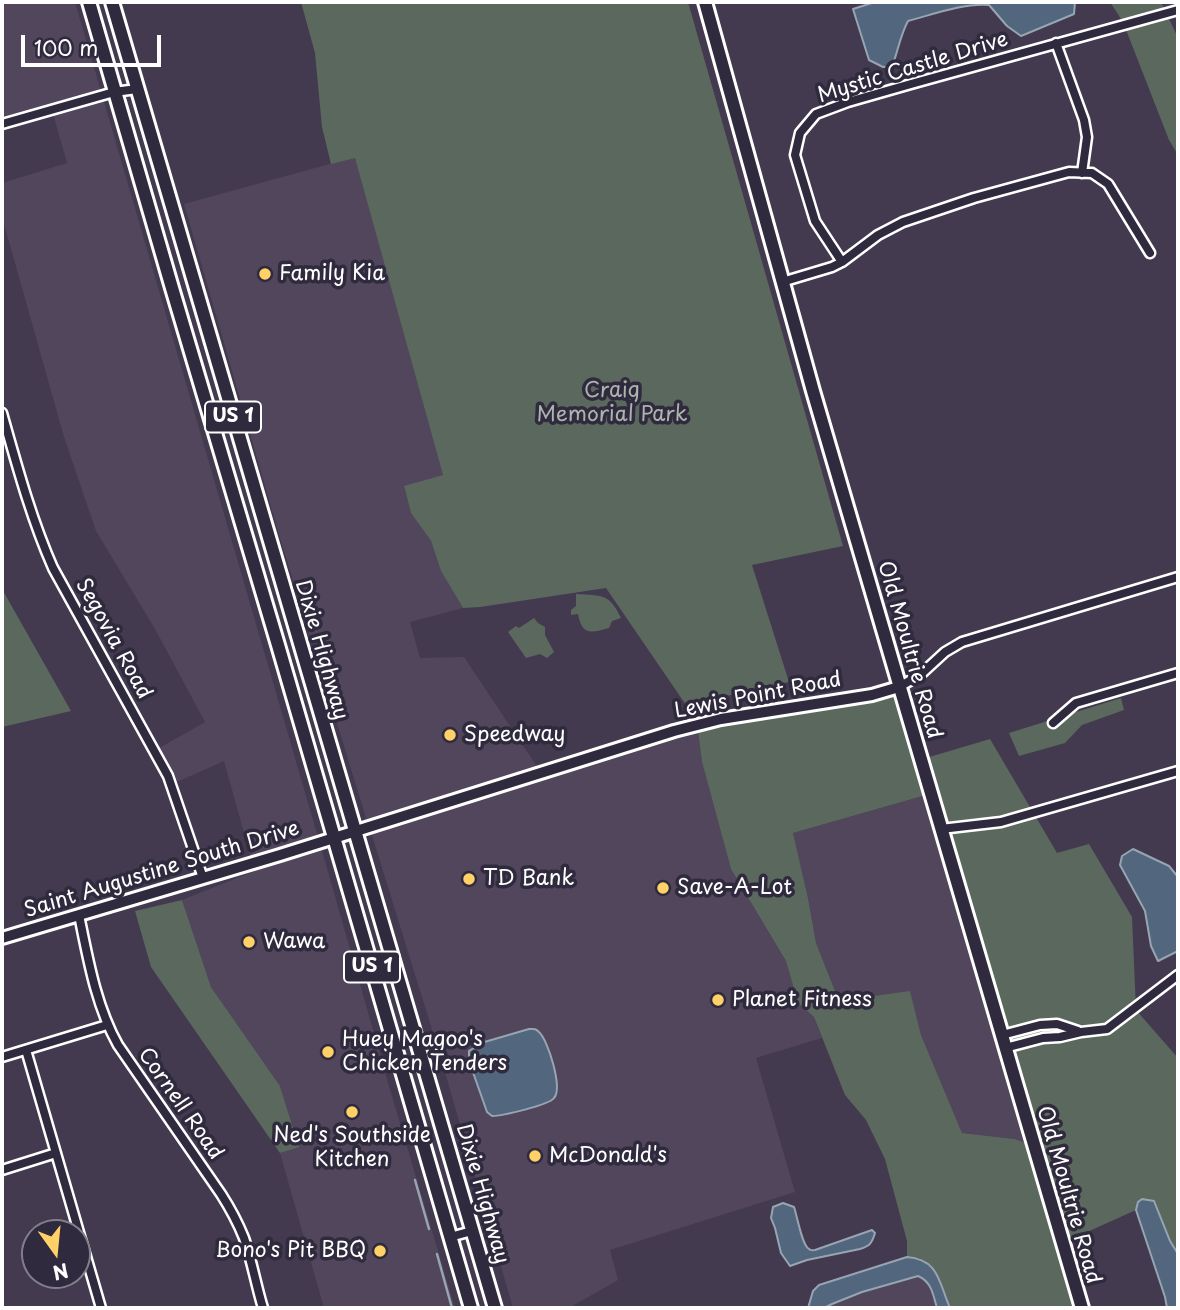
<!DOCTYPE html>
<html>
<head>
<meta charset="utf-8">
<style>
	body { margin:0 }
	#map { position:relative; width:1180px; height:1310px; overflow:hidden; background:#433a4f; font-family:"Playpen Sans",sans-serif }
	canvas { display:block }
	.frame { position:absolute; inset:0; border:4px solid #fff; pointer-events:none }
	.north { position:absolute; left:21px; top:1219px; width:70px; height:70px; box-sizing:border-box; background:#2f2a3d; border:2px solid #827f8b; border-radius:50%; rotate:165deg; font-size:19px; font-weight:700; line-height:28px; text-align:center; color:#fff }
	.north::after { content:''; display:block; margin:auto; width:24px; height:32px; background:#ffd166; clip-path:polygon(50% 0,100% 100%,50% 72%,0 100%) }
	.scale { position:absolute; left:21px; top:35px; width:140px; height:32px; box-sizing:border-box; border:4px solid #fff; border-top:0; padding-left:9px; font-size:21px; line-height:24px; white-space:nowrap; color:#fff; -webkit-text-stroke:5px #2f2a3d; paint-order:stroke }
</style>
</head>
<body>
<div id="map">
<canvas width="1180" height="1310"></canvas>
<div class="frame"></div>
<div class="north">N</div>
<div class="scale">100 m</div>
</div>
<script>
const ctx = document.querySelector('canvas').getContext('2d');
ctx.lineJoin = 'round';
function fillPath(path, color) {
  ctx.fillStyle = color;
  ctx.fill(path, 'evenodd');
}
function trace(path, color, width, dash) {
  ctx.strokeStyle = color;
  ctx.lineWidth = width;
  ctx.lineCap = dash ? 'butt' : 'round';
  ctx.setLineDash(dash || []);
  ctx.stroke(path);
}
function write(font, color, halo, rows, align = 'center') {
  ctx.font = font + ' "Playpen Sans",sans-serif';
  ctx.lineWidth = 7;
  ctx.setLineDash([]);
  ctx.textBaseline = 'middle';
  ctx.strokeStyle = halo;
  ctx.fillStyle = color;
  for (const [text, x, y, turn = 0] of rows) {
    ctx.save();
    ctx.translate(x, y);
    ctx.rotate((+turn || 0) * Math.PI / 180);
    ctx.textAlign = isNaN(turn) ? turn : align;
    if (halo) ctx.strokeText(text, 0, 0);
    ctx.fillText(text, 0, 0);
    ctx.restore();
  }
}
const built = new Path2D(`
	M2,2H75L318,837L251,858L224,761L170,785L154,751L205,722L155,629L96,531L64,437L2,217V183L67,163L52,110L2,123Z
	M355,157L443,475L404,487L411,513L431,541L441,571L463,608L410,622L420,658L464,657L538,768L367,821L280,538L184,204Z
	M698,731L702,762L731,869L786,961L798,1003L814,1017L822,1038L756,1058L795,1192L610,1250L618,1280L569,1308H513L442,1062L371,832Z
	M926,795L1029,1144L1015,1139L962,1133L921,1035L910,992L839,1001L816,943L808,898L793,833Z
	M321,847L391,1093L455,1308H324L280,1153L299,1146L280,1086L211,987L182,900L282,860Z
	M918,1276L925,1279L931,1286L937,1308H824L831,1304L862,1292Z`);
const green = new Path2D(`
	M301,2H688L843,546L752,565L789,682L686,705L606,588L480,607L463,608L441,571L431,541L411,513L404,486L443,475L355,158L331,164L322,127L315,53Z
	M1110,2H1161L1178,38V155L1169,140L1123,22Z
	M2,589L71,711L2,727Z
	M576,594C603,596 609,593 621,618L612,621L609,628C591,633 582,636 578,614L571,615V610L576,606Z
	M534,618L538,623L545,627V635L554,652L547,658L540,654L526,658L508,632L516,626L519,628Z
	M896,694L926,795L793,833L808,898L816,943L839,1001L910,991L921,1035L962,1133L1015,1139L1029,1144L1077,1308H950L946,1299L920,1258L907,1257V1241L885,1159L866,1120L845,1095L814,1017L798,1003L786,961L731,869L702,762L698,731L722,725L873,700Z
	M1121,698L1124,710L1082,725L1065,743L1019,756L1009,733Z
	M990,739L1057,853L1089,844L1132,917L1136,1010L1178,1058V1254L1170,1241L1154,1201L1138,1202L1136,1210L1067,1241L926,758Z
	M182,900L211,987L280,1086L299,1147L280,1153L151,967L135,911Z`);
const water = new Path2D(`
	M875,2H1075L1074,14L1021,36L1007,26L989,5C963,3 934,14 908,21C900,36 898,51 892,67H883L869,60L853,9Z
	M1133,849L1169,866L1178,877V951L1158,961L1151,946L1145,911L1120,865L1122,856Z
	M529,1029C534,1029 535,1028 539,1032C548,1040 563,1088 554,1098C549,1105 502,1116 492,1116L487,1112L469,1061V1051L481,1043Z
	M1142,1199L1154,1201L1170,1241L1178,1254V1308H1167L1165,1297L1136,1210L1138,1202Z
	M783,1203L794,1207C797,1215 802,1246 809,1249C811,1251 813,1250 815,1250L872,1230L875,1233C872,1243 870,1246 860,1249L807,1260L790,1266L781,1253L775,1228L771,1218L773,1207Z
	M907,1257C939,1259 939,1283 950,1308H937C933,1295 932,1282 918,1276L862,1292L832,1304L824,1308H808L813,1291L819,1285Z`);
const stream = new Path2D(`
	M415,1180L429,1229
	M437,1254L452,1308`);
const minor = new Path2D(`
	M1056,43L1084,120L1087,137L1082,173
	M2,124L114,92L137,89
	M842,262L815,221L795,155L800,133L816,114L848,102L911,84L1178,10
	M782,282L832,267L842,262L878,235L903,222L974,198L1069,172L1092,173L1108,184L1150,253
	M2,413C17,466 31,518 53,568L168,776L203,878
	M899,687L920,675L945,652L962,642L1178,577
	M1053,723L1076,703L1178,673
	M941,829L1001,822L1178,771
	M79,915C88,959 96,1006 118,1045L221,1194C230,1208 238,1223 244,1238C252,1261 256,1285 263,1308
	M1002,1035L1040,1025L1057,1024L1078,1031
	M1005,1048L1043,1038L1060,1037L1081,1032L1107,1029L1178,975
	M26,1050L101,1308
	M2,1057L107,1025
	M2,1170L56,1153
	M450,1237L472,1231`);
const tertiary = new Path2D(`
	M2,938L280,855L674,731L721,719L872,695L899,687`);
const secondary = new Path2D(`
	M705,2L813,391L1082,1308`);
const primary = new Path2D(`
	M89,2L172,288L278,645L471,1308
	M112,2L495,1308`);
const markers = [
	[265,274,7,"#ffd166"],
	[450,735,7,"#ffd166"],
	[469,879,7,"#ffd166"],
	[663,888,7,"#ffd166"],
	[249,942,7,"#ffd166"],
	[718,1000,7,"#ffd166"],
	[328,1052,7,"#ffd166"],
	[352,1112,7,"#ffd166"],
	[535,1156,7,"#ffd166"],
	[380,1251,7,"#ffd166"]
];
const shields = [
	[233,417,56],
	[372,967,56]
];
const shieldNames = [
	["US 1",233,417],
	["US 1",372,967]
];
const streetNames = [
	["Mystic Castle Drive",913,68,-17],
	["Segovia Road",113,639,61],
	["Dixie Highway",321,650,74],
	["Old Moultrie Road",909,650,74],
	["Lewis Point Road",758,696,-11],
	["Saint Augustine South Drive",162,870,-17],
	["Cornell Road",180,1104,55],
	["Dixie Highway",482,1194,74],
	["Old Moultrie Road",1068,1195,74]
];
const poiNames = [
	["Family Kia",279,274],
	["Speedway",464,735],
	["TD Bank",483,879],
	["Save-A-Lot",677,888],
	["Wawa",263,942],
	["Planet Fitness",732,1000],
	["Huey Magoo's",342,1040],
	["Chicken Tenders",342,1064],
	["Ned's Southside",352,1136,"center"],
	["Kitchen",352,1160,"center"],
	["McDonald's",549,1156],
	["Bono's Pit BBQ",366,1251,"right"]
];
const parkNames = [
	["Craig",612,391],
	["Memorial Park",612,415]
];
fillPath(built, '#51465c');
fillPath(green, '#5b685e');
fillPath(water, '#52677e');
trace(water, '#97a4b2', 2);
trace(stream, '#97a4b2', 2.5);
trace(minor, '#fff', 13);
trace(tertiary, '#fff', 16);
trace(secondary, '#fff', 18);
trace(primary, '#fff', 18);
trace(minor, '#2f2a3d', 8);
trace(tertiary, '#2f2a3d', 10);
trace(secondary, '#2f2a3d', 12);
trace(primary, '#2f2a3d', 12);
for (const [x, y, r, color] of markers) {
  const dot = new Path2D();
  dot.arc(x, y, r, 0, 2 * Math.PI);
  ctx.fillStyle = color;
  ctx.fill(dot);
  trace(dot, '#2f2a3d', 2.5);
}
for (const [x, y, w] of shields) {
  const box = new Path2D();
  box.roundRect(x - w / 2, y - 15.5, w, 31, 5);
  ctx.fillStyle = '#2f2a3d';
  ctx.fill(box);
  trace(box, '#fff', 2);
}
write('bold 19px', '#fff', null, shieldNames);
write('21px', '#fff', '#2f2a3d', streetNames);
write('21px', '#fff', '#2f2a3d', poiNames, 'left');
write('21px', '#adb4ae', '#2f2a3d', parkNames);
</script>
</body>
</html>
